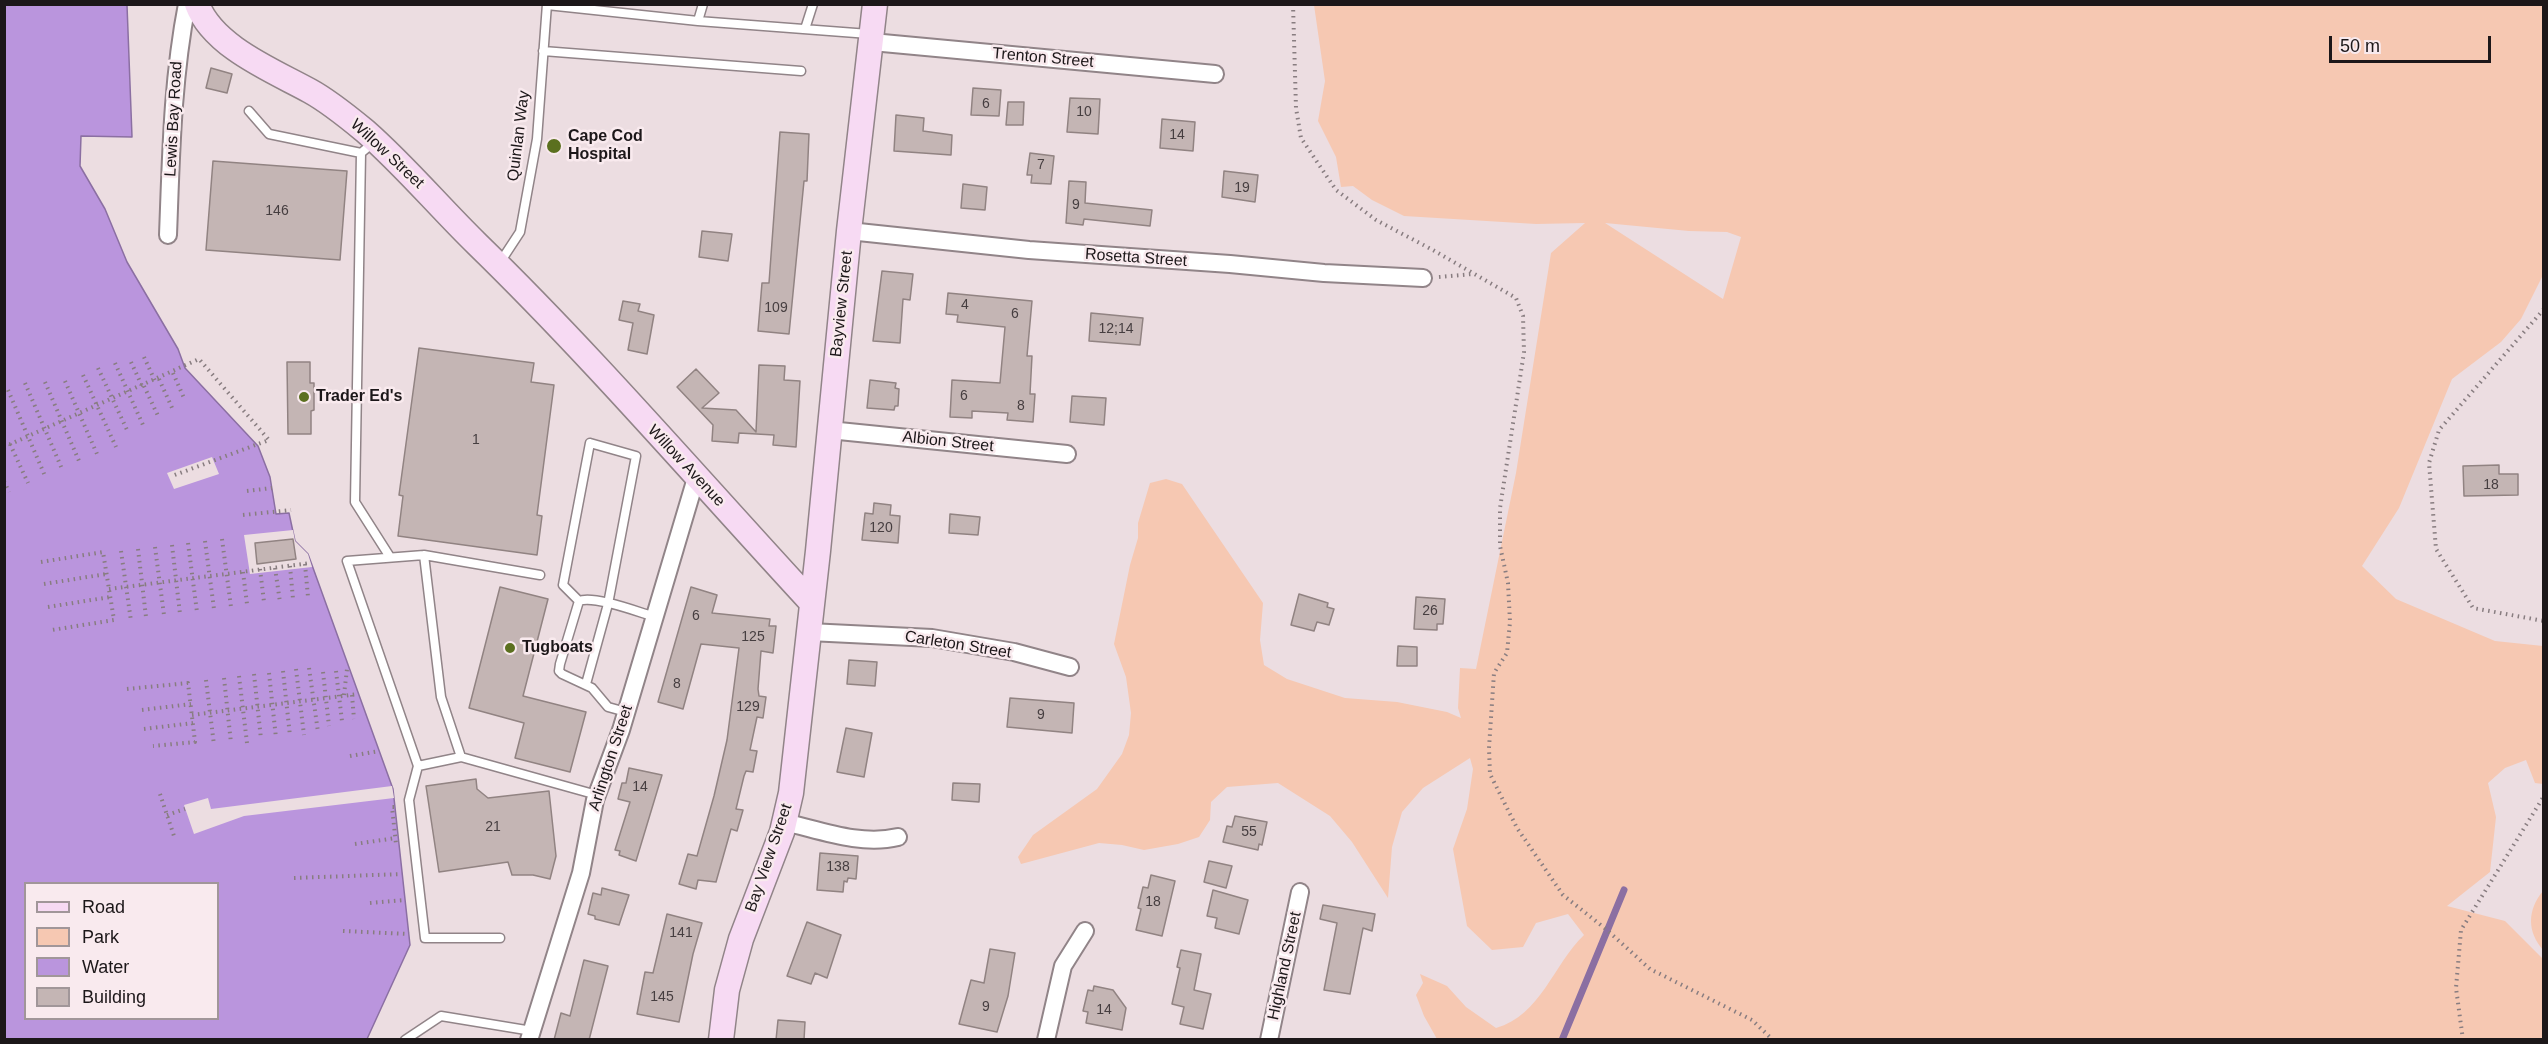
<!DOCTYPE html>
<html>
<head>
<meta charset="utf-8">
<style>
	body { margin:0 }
	#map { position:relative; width:2548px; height:1044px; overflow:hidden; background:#ecdde1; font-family:Arial,sans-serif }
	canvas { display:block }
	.frame { position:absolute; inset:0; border:6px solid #1c1719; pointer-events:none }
	.legend { position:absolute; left:24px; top:882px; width:195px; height:138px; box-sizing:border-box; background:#f9eaee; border:2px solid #a19699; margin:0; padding:8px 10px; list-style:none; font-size:18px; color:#1c1719 }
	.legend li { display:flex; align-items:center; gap:12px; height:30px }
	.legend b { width:30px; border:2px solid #a19699 }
	.scale { position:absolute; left:2329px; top:36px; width:162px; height:27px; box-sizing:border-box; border:3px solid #1c1719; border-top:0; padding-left:8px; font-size:18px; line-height:21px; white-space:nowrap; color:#1c1719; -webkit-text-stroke:4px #f9eaee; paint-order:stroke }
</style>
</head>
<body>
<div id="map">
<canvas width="2548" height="1044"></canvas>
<div class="frame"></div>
<ul class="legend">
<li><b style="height:8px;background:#f7daf3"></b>Road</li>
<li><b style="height:16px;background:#f6c8b2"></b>Park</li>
<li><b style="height:16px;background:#ba95dd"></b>Water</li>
<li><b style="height:16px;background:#c4b5b4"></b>Building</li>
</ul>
<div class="scale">50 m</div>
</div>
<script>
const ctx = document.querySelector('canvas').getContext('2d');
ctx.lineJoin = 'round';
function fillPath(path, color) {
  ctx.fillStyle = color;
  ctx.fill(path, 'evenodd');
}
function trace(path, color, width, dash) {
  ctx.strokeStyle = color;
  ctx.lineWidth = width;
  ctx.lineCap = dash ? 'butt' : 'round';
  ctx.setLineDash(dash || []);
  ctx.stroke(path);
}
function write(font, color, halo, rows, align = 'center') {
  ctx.font = font + ' Arial,sans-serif';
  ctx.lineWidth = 5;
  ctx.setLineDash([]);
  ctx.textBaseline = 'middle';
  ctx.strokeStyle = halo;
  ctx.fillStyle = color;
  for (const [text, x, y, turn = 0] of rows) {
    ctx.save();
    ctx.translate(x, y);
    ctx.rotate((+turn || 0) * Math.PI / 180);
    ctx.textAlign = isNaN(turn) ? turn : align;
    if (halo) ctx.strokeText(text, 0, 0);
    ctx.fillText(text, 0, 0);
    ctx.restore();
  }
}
const green = new Path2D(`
	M1314,5H2543V275L2521,319L2501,342L2452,379L2399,508L2362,566L2396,599L2495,641L2543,646V784L2535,783L2526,760L2505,768L2488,783L2496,817L2490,872L2447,906L2505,921L2543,959V1039H1437L1424,1016L1416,995L1423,983L1420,974L1447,986L1466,1007L1496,1028C1541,1015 1553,965 1584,935L1568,914L1536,923L1523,947L1492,950L1467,926L1453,849L1467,809L1473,769L1470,758L1423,788L1402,812L1392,847L1388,898L1352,842L1330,816L1278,783L1227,787L1211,802L1210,820L1199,837L1178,844L1144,850L1122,845L1099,843L1021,864L1018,857L1033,835L1097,789L1122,754L1129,735L1131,713L1126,677L1114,644L1130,565L1138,538V523L1150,483L1166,479L1182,484L1263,603L1260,640L1264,665L1287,679L1345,698L1397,702L1447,712L1461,718L1458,708L1460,668L1476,669L1516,473L1551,253L1585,223L1536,224L1404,216L1372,200L1353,186L1341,187L1336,157L1318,121L1325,81ZM1605,223L1689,231L1727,232L1741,237L1723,299Z
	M2543,891V950C2527,932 2527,910 2543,891Z`);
const water = new Path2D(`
	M5,5H127L132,137L81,136L80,166L105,209L127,262L178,349L185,368L258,446L270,477L276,514L289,513L295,541L308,554L393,789L410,945L367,1039L5,1040ZM26,884H218V1018H26Z`);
const pier = new Path2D(`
	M212,457L219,474L174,489L167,473Z
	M293,530L295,541L308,554L312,567L250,574L244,535Z
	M392,786L394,798L244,816L194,834L184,805L208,798L211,809Z`);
const stream = new Path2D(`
	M1562,1040L1624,890`);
const building = new Path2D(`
	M211,68L232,74L227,93L206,88Z
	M973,88L1001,90L999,116L971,115Z
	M1070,98L1100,99L1098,134L1067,132Z
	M1008,102H1024L1023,125H1006Z
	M896,115L924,118L923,131L952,135L951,155L894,151Z
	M1162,119L1195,122L1193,151L1160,148Z
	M780,132L809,134L807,181H804L789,334L758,331L762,283H769Z
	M1030,153L1054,156L1051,184L1031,183L1032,175H1027Z
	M213,161L347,171L340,260L206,250Z
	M1224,171L1258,175L1255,202L1222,197Z
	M1069,181L1086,182L1085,203L1152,210L1150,226L1084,219L1083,225L1066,223Z
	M963,184L987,187L985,210L961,208Z
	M702,231L732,234L728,261L699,257Z
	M882,271L913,274L910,300L903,299L900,343L873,341Z
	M948,293L1032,301L1027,356H1032L1030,394H1035L1033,422L1007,420L1008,413L972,411V418L950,417L952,380L1000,383L1005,327L957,322L958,315L946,314Z
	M623,301L640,304L638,311L654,315L647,354L628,350L633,323L619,320Z
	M1091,313L1143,318L1140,345L1089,341Z
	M419,348L534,363L531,382L554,385L537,515L542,516L537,555L398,536L403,496L399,495Z
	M287,362H310V383H314V410L311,411V434H288Z
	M759,365L785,366L784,380L800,381L796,447L773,445L774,435L739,433L738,443L712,441L713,425L677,387L696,369L719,393L702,408L736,410L756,432Z
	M870,380L896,383L895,388L899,389L898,406H895L894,410L867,408Z
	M1072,396L1106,398L1104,425L1070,422Z
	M2499,465V474H2518V495L2464,496L2463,466Z
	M874,503L891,505L890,515L900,516L898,543L862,540L865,513L873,514Z
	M950,514L980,517L978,535L949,533Z
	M293,539L296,559L257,564L255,543Z
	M500,587L548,599L523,696L586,712L570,772L515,758L524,723L469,708Z
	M691,587L717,595L712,613L770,619L769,626H776L773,653L761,651L758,689L759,696L766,697L763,718L757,717L750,750L757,751L753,772L746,771L744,776L736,809L743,810L737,831L731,829L716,882L698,880L696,889L679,884L688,854L697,856L714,796L727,740L739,648L701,644L683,709L658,702Z
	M1299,594L1328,603L1327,607L1334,609L1329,625L1317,622L1314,631L1291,625Z
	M1416,597L1445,599L1443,624H1437V630L1414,629Z
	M1398,646L1417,647V666H1397Z
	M849,660L877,662L875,686L847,684Z
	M1010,698L1074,703L1072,733L1007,727Z
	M846,728L872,733L864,777L837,772Z
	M629,768L662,775L636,861L619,855L620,851L615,850L630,802L618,799L622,783H626Z
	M476,779L477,789L488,798L549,791L556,856L550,879L533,875H512L508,862L439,872L426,786Z
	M953,783L980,784L979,802L952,800Z
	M1235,816L1267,822L1262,845L1259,844L1258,850L1223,842L1227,826L1232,827Z
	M820,853L858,856L856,879L848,878L847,882L844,881L843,892L817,890Z
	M1209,861L1232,866L1226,888L1204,882Z
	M1151,875L1175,881L1162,936L1136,930L1141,909L1138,908L1143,887L1148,888Z
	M602,888L629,895L619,925L595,919V916L588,914L593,893L601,895Z
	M1213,890L1248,900L1239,934L1215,928L1217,918L1207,916Z
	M1323,905L1375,914L1372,931L1363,928L1350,994L1324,990L1337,923L1320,919Z
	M667,914L702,923L693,954L679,1022L637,1014L645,972L653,973Z
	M807,922L841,935L827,978L815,973L811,984L787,976Z
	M990,949L1015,953L1008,996L997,1032L959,1024L971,980L984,983Z
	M1181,950L1201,954L1194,990L1211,994L1203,1029L1180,1024L1184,1007L1172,1004L1180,968L1177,967Z
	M584,960L608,966L589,1040H554L561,1013L570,1016Z
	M1094,986L1113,990L1126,1008L1122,1030L1086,1023L1088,1012L1083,1011L1088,990L1093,991Z
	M778,1020L805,1022L804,1040H776Z`);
const path = new Path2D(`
	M1293,4L1296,108L1301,138L1336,190L1376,220L1431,249L1516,298L1523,316L1524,352L1500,508V546L1508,583L1510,622L1507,653L1494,673L1489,748L1490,774L1517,828L1563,895L1607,930L1650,969L1752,1020L1773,1040
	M1439,277L1473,274
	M2544,309L2439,430L2429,463L2436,549L2473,608L2544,621
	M144,357L155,381
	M131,362L142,386
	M115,363L143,425
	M98,368L128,432
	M173,373L184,398
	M83,375L116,447
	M159,379L173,410
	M65,381L97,454
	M45,382L79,461
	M25,383L62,469
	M144,386L159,418
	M8,390L45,476
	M10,444L28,483
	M4,447L199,359L269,440L172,476
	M4,481L9,492
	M247,491L272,488
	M243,515L291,510
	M222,539L231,607
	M205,541L214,609
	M188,543L197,612
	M172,545L180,614
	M155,547L164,615
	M138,549L146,617
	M121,551L131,621
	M41,562L103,552L114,620L52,630
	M305,564L308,597
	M290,566L293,599
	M275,568L280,602
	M260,569L264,602
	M243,572L247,604
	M44,584L106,574
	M109,589L311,563
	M48,607L110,597
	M309,668L318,732
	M296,669L304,735
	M283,671L290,736
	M336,671L342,721
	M323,672L329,726
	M269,673L276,738
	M254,674L261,739
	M239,676L247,743
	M224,678L231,743
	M206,680L214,745
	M127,689L188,683L195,742L153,746
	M344,695L347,669
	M352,695L354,719
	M142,710L191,704
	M192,715L358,694
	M144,729L193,723
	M350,756L379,751
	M160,794L175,839
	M394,807H392L396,844
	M167,815L185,809
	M355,844L396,838
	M294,878L402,874
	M370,903L405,900
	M343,931L409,934
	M2463,1040L2456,988L2461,930L2544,796`);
const lane = new Path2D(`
	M547,5L698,21L869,34
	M698,21L703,4
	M805,29L813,4
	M543,51L801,71
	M249,111L269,134L361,153
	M374,142L361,153L355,502L390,557
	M499,264L520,232L537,139L547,4
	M424,555L540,575
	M579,601L563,585L590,443L636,456L608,604L586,684
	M626,712L608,707L592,688L562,674L559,671L560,664L579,601C594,595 638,612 655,617
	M461,757L418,766L347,561L424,555L441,697L461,757L597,795
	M418,766L409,800L425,938H500
	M405,1040L441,1016L532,1031`);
const street = new Path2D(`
	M872,42L1215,74
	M849,231L1029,250L1230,264L1324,273L1423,278
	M168,235C171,158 172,81 187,4
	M829,430L1067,454
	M809,632L932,638L1014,652L1070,667
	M784,822C820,830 860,846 898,837
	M529,1040L581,873L595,800L621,730L696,478
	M1046,1040L1063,966L1085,931
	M1269,1040L1300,892`);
const secondary = new Path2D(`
	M197,4C213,47 274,71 310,91C330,102 348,117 365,131C405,166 439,207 477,244C594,358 701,483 812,603
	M721,1040L727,990L741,939L782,832L791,793L818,551L849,231L875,4`);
const markers = [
	[554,146,8,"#5b701f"],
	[304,397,6,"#5b701f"],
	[510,648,6,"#5b701f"]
];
const numberNames = [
	["6",986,104],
	["10",1084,112],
	["14",1177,135],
	["7",1041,165],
	["19",1242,188],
	["9",1076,205],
	["146",277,211],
	["4",965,305],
	["109",776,308],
	["6",1015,314],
	["12;14",1116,329],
	["6",964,396],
	["8",1021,406],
	["1",476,440],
	["18",2491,485],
	["120",881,528],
	["26",1430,611],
	["6",696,616],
	["125",753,637],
	["8",677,684],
	["129",748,707],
	["9",1041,715],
	["14",640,787],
	["21",493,827],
	["55",1249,832],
	["138",838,867],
	["18",1153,902],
	["141",681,933],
	["145",662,997],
	["9",986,1007],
	["14",1104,1010]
];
const streetNames = [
	["Trenton Street",1043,58,5],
	["Lewis Bay Road",174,119,-87],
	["Quinlan Way",519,136,-83],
	["Willow Street",387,154,43],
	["Rosetta Street",1136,258,4],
	["Bayview Street",842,304,-84],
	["Albion Street",948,442,6],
	["Willow Avenue",686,466,47],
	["Carleton Street",958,645,9],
	["Arlington Street",611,758,-72],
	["Bay View Street",769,858,-71],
	["Highland Street",1285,966,-78]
];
const poiNames = [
	["Cape Cod",568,137],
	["Hospital",568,155],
	["Trader Ed's",316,397],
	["Tugboats",522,648]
];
fillPath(green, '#f6c8b2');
fillPath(water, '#ba95dd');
trace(water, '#8b6fa2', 1.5);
fillPath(pier, '#ecdde1');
trace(stream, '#8b6fa2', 7);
fillPath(building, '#c4b5b4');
trace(building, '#918382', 1.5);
trace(lane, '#918488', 11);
trace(street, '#918488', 20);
trace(secondary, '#918488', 27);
trace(path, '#887d80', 4, [1.5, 4.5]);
trace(lane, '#fff', 8);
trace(street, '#fff', 16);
trace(secondary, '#f7daf3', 24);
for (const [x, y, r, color] of markers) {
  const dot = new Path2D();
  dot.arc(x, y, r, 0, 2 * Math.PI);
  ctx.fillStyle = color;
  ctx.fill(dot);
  trace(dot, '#f9eaee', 2);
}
write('14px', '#463e40', null, numberNames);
write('16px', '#1c1719', '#f9eaee', streetNames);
write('bold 16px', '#1c1719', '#f9eaee', poiNames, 'left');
</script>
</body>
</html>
